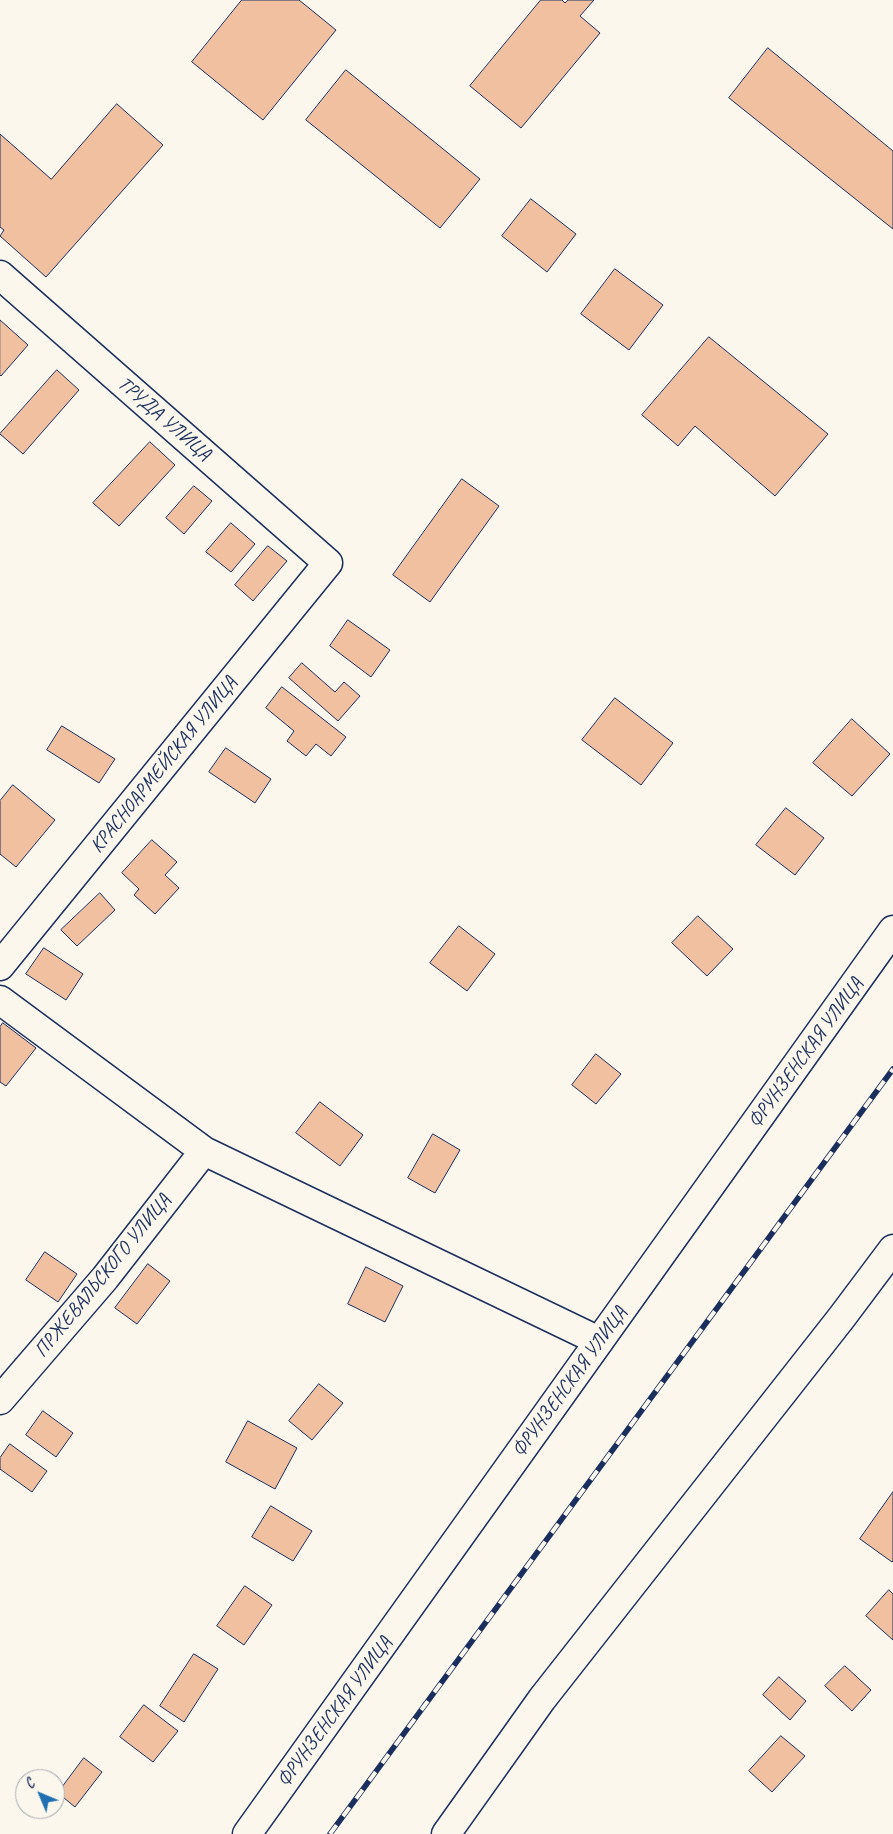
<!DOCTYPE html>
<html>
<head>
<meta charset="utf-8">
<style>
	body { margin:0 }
	#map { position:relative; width:893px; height:1834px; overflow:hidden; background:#fbf7ec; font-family:Caveat,sans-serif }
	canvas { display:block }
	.north { position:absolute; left:15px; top:1769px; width:50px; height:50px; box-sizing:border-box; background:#fbf7ec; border:1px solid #a1a7b3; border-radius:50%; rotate:315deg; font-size:14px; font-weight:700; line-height:20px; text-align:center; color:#1b2f5e }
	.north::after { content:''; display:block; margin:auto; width:18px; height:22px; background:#1f6fb2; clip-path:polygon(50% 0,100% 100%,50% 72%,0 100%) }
</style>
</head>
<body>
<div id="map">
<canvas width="893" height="1834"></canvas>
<div class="north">С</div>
</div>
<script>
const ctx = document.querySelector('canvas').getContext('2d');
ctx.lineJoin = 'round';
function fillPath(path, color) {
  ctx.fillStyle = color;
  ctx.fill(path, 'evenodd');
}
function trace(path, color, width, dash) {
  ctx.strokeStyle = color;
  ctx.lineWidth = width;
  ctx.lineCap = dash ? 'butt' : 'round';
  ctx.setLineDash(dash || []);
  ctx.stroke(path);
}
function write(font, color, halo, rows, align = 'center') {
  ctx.font = font + ' Caveat,sans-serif';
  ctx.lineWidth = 4.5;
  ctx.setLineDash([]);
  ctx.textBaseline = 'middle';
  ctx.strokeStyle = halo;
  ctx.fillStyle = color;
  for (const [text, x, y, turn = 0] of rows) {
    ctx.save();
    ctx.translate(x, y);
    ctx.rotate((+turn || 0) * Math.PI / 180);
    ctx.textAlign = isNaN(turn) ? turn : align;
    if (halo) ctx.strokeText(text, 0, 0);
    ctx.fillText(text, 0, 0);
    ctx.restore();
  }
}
const building = new Path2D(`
	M242,0H299L336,30L263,120L192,62Z
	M541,0H562L565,3L568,0H594L580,16L600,33L521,128L470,86Z
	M768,48L893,151V229L729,98Z
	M346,70L480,179L440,228L306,120Z
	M117,104L163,145L46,277L0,236L4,230L0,227V134L51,179Z
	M531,199L576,234L547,272L502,236Z
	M615,269L663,305L629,350L581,314Z
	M0,320L28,345L1,376L0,375Z
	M709,337L828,434L775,496L695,426L678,446L642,415Z
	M57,370L79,390L23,454L0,434Z
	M150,442L175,465L119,526L93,503Z
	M462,479L499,506L430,602L393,575Z
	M194,486L212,501L184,534L166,518Z
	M231,523L255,544L231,572L206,552Z
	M268,546L287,561L253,601L235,585Z
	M348,620L390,650L371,677L330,646Z
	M302,663L335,692L344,682L360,696L338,721L289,678Z
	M282,687L346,737L331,756L316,744L306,756L287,741L294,731L266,708Z
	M615,698L673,743L641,785L582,740Z
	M852,719L890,754L852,796L813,763Z
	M62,726L115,759L99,783L47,750Z
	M226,748L271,779L255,803L209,772Z
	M13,785L55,820L16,867L0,854V801Z
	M786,808L824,838L795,875L756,845Z
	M152,840L177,862L165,875L179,888L155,914L134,895L139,889L122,873Z
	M100,893L115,910L77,946L61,930Z
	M698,916L733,949L707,976L672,943Z
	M459,926L495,954L467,991L430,963Z
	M44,948L83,974L66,1000L26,974Z
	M3,1023L36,1048L6,1086L0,1082V1027Z
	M596,1054L621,1074L596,1104L572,1085Z
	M320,1102L363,1135L340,1166L296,1133Z
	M433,1134L460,1150L435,1193L408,1178Z
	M45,1252L77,1274L58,1302L26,1280Z
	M148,1264L170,1281L137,1324L115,1308Z
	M366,1267L403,1286L385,1322L348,1304Z
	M319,1384L343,1403L312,1440L289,1421Z
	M43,1411L73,1433L56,1457L26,1435Z
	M248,1421L297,1448L275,1489L226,1462Z
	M10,1444L47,1471L32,1492L0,1469V1458Z
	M893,1492V1561L892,1562L860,1539Z
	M271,1506L312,1531L293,1561L252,1537Z
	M245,1586L272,1605L244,1645L217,1626Z
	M889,1590L893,1594V1640L866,1616Z
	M194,1654L218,1669L184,1722L160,1706Z
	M845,1666L871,1690L852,1711L825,1686Z
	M779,1677L806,1701L790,1720L763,1695Z
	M144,1705L178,1731L153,1762L120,1737Z
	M781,1736L805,1756L772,1792L749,1771Z
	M84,1758L102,1772L75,1807L58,1793Z`);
const street = new Path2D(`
	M0,275L328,563L0,966
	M0,1000L204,1151L599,1341
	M0,1400L105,1278L204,1151
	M446,1834L542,1699L842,1317L893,1249`);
const secondary = new Path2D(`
	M247,1834L893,930`);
const rail = new Path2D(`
	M330,1834L893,1069`);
const streetNames = [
	["ТРУДА УЛИЦА",164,419,41],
	["КРАСНОАРМЕЙСКАЯ УЛИЦА",164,765,-51],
	["ФРУНЗЕНСКАЯ УЛИЦА",806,1053,-54],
	["ПРЖЕВАЛЬСКОГО УЛИЦА",103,1276,-51],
	["ФРУНЗЕНСКАЯ УЛИЦА",570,1382,-54],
	["ФРУНЗЕНСКАЯ УЛИЦА",335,1712,-54]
];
fillPath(building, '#f0c0a0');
trace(building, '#1b2f5e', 1);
trace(street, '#1b2f5e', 31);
trace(secondary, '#1b2f5e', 31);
trace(street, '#fbf7ec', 28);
trace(secondary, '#fbf7ec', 28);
trace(rail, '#1b2f5e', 5.5);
trace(rail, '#fbf7ec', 4, [11]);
write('20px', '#1b2f5e', '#fbf7ec', streetNames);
</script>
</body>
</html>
